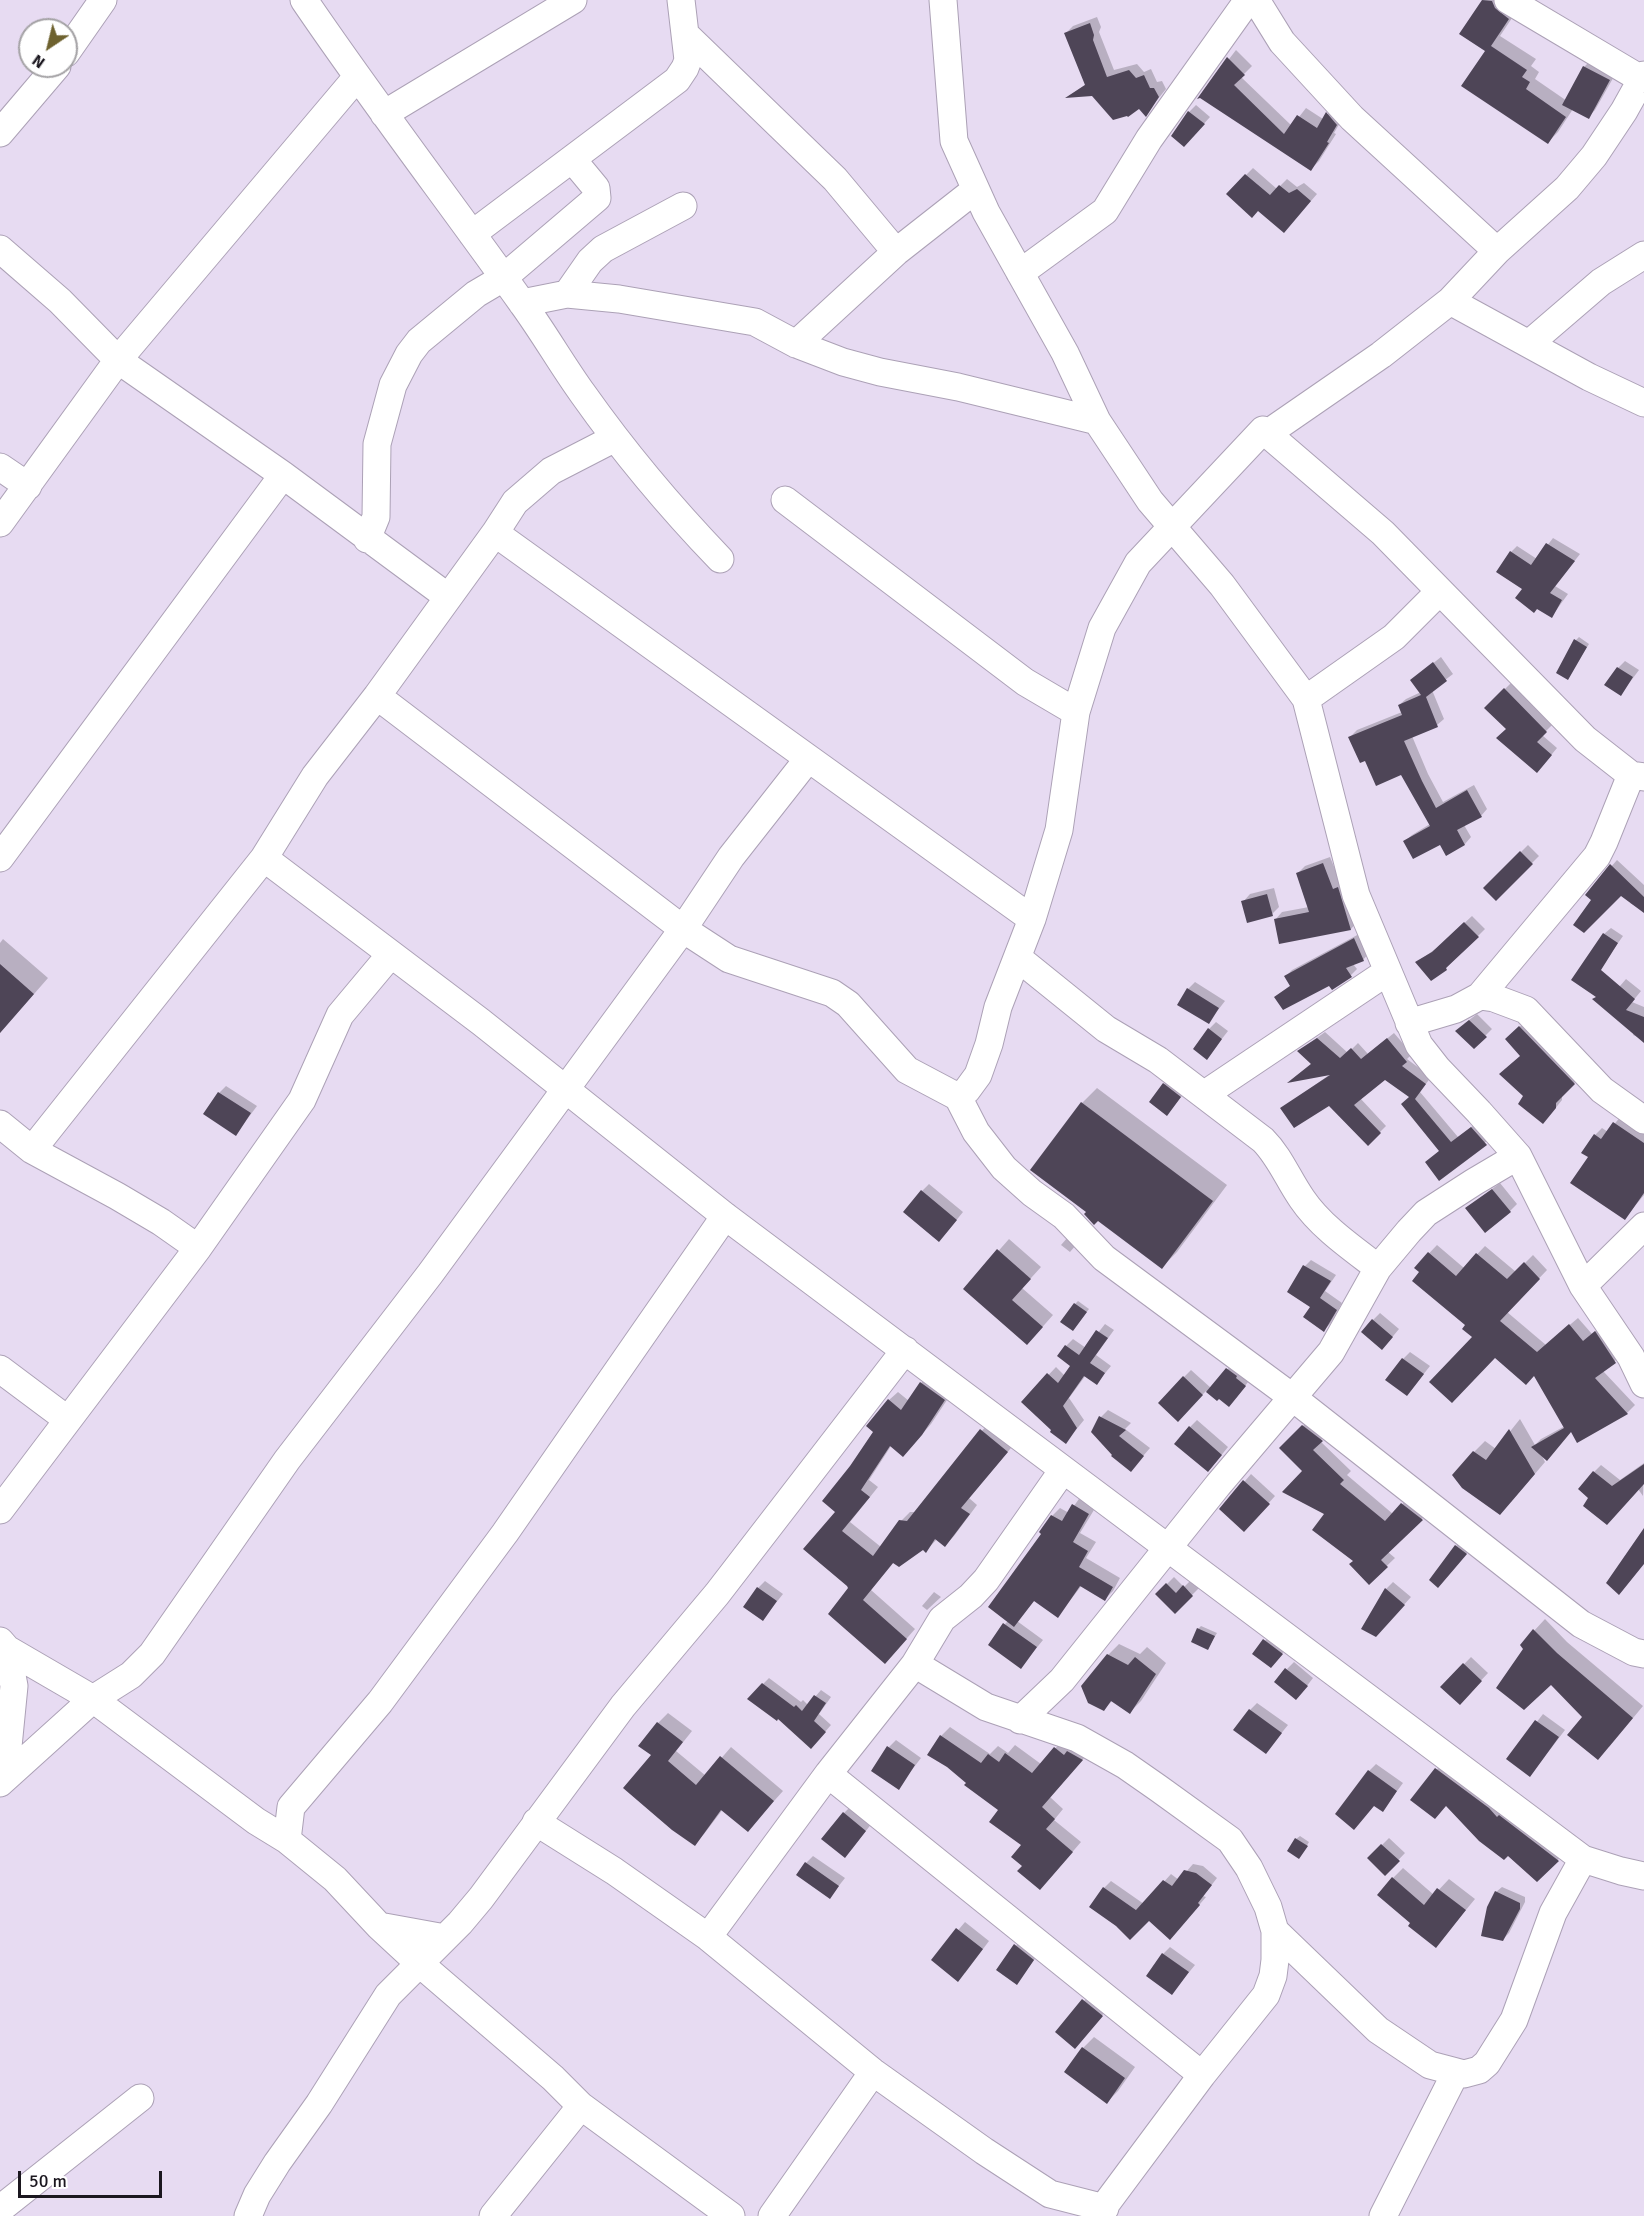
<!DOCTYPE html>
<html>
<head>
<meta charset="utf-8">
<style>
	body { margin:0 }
	#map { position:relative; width:1644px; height:2216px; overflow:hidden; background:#e7dbf2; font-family:Signika,sans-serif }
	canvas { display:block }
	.north { position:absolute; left:18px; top:18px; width:60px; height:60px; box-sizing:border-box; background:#fff; border:2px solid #a4a2a5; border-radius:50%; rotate:215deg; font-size:16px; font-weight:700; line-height:24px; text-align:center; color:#1b171f }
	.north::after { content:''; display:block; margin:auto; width:21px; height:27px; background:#6e622f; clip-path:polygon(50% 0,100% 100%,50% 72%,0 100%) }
	.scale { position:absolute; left:18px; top:2171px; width:144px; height:27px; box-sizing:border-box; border:3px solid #1b171f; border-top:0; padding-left:8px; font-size:18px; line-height:21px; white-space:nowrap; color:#1b171f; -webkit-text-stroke:4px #fff; paint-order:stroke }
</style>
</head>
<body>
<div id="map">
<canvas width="1644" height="2216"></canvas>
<div class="north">N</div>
<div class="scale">50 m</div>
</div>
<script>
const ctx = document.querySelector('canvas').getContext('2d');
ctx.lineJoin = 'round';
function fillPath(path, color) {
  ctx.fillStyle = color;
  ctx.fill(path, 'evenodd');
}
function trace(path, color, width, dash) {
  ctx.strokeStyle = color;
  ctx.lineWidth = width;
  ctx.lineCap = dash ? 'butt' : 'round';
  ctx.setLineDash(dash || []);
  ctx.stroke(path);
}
const shadow = new Path2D(`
	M1483,0H1506L1518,9L1500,36L1536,59L1531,66L1539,72L1535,79L1567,101L1584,67L1591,60L1616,73L1595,110L1588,117L1573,109L1558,132L1548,142L1487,51L1461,34Z
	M1097,17L1101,27L1099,32L1114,70L1137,64L1144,72L1151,69L1157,82L1162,81L1166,89L1145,115L1140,107L1093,94L1069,96L1086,84L1066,33L1073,26Z
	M1236,50L1252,66L1241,77L1292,126L1306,108L1323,119L1335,106L1344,116L1334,133L1336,134L1319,161L1311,169L1200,97Z
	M1196,105L1210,117L1191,138L1189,112Z
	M1253,168L1277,189L1287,179L1297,187L1304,183L1317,194L1291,224L1246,175Z
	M1553,538L1580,554L1555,586L1568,594L1552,616L1524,589L1511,552L1517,546L1537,559Z
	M1579,637L1589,644L1568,678L1576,640Z
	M1441,657L1453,674L1432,690L1444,719L1437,725L1412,736L1428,774L1443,802L1474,785L1487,809L1481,816L1464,825L1471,837L1465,844L1446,854L1440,843L1405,841L1412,835L1430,824L1402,773L1366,759L1350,737L1357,730L1402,712L1399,705L1406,699L1421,692L1412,680Z
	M1625,661L1639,670L1621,694L1618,668Z
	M1511,683L1552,725L1542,735L1557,748L1543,765L1486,708Z
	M1528,845L1539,856L1496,899L1485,888Z
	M1330,857L1357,922L1351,929L1275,920L1282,912L1309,907L1298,873L1305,866Z
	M1617,860L1644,885V911L1630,903L1631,902L1621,894L1593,900L1587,894Z
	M1274,888L1279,907L1272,914L1243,902L1250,894Z
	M1472,916L1485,929L1446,968L1417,962L1441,945Z
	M1611,928L1623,936L1591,981L1604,934Z
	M1361,933L1369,953L1363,960L1353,964L1357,969L1351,975L1330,984L1275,997L1291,985L1286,976L1292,970Z
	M3,939L48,978L0,1033V943Z
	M1626,979L1641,991L1632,1002L1644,1007V1040L1633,1035L1634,1032L1594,999L1603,990L1620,986Z
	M1195,982L1225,1001L1208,1023L1188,989Z
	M1477,1014L1492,1029L1474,1047L1464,1024Z
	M1527,1020L1581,1076L1562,1095V1100L1550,1115L1525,1096L1522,1055L1507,1039Z
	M1216,1022L1228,1031L1207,1058L1209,1029Z
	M1325,1032L1348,1053L1358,1043L1368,1054L1394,1033L1412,1054L1407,1059L1431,1077L1420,1092L1458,1137L1478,1122L1492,1137L1440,1178L1427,1162L1440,1150L1410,1097L1385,1078L1360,1098L1386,1126L1368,1144L1329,1104L1282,1108L1332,1073L1291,1080L1312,1063L1299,1051Z
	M1171,1077L1187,1090L1167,1114L1164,1084Z
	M226,1086L257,1106L236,1134L219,1093Z
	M1097,1088L1227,1185L1177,1252L1162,1267L1088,1212L1082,1103Z
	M1621,1116L1644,1132V1195L1625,1218L1595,1135L1602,1128L1608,1132Z
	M1500,1183L1517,1204L1510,1211L1467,1208Z
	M929,1184L963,1212L946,1233L922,1191Z
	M1068,1237L1076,1245L1070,1252L1061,1245Z
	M1009,1239L1041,1267L1022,1288L1053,1315L1038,1332L965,1289Z
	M1437,1245L1464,1268L1485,1246L1516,1272L1533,1255L1547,1270L1507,1312L1546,1345L1578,1318L1592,1334L1603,1325L1623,1354L1603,1371L1635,1405L1627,1413L1572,1431L1541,1454L1545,1462L1511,1502L1474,1452L1485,1441L1496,1449L1520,1419L1535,1445L1541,1439L1565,1426L1535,1374L1475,1337L1467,1325L1416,1267Z
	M1311,1260L1336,1275L1325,1291L1342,1303L1330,1324L1324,1330L1312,1306L1305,1266Z
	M1078,1301L1089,1309L1076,1326L1075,1304Z
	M1380,1313L1399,1329L1389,1341L1373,1320Z
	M1105,1324L1114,1330L1096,1355L1111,1366L1097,1383L1086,1375L1069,1398L1084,1420L1066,1442L1023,1402L1056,1367L1065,1376L1073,1366L1066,1346L1073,1339L1086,1348Z
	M1410,1352L1430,1366L1407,1395L1403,1359Z
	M1234,1362L1251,1378L1236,1398L1219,1397L1217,1399L1206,1391L1178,1420L1184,1377L1191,1370L1211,1388Z
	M930,1374L953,1391L931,1424L911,1447L891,1446L869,1480L878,1487L850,1522L881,1547L901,1521L910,1512H916L990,1421L1016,1442L969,1498L977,1505L954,1536L945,1545L937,1539L926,1551L923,1548L894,1562L871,1590L915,1629L894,1653L849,1589L837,1512L851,1466L874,1431L889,1400L898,1392L909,1401L921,1383Z
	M1108,1410L1131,1423L1125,1429L1150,1448L1137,1463L1101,1417Z
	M1311,1418L1329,1432L1320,1441L1351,1471L1347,1475L1393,1514L1410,1496L1430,1511L1388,1552L1395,1558L1369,1583L1326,1513L1304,1471L1281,1448Z
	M1197,1420L1228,1447L1215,1463L1190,1427Z
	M1644,1463L1643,1496L1638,1489L1590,1497L1594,1472L1601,1465L1620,1480Z
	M1251,1474L1275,1496L1251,1523L1221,1509Z
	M1081,1496L1097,1505L1080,1533L1096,1542L1086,1558L1120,1578L1113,1591L1105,1599L1082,1585L1058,1616L1035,1600L1017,1621L1043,1640L1021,1667L1005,1624L1008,1621L1052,1516L1060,1508L1069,1513Z
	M1463,1539L1473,1546L1445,1579L1456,1546Z
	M1174,1577L1184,1587L1191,1580L1199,1588L1175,1612L1157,1594Z
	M765,1581L783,1594L763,1619L758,1588Z
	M1393,1582L1411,1597L1383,1628H1363L1386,1589Z
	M934,1592L941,1597L927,1610L922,1606Z
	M1545,1619L1567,1642L1643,1706L1609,1747L1521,1645Z
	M1201,1626L1217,1633L1208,1648L1198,1629Z
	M1272,1633L1288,1646L1278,1659L1254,1653Z
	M1119,1644L1140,1654L1147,1647L1166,1663L1141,1701L1130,1712L1113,1700L1103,1710L1108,1655Z
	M1471,1657L1488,1673L1460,1703L1442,1687Z
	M1294,1662L1313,1678L1303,1691L1287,1669Z
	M769,1678L801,1702L803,1700L808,1705L821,1690L831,1697L819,1714L831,1725L817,1741L763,1684Z
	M1257,1703L1288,1725L1266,1752L1250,1710Z
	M668,1713L692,1731L676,1751L706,1776L731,1747L783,1791L748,1830L723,1809L704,1834L694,1844L653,1755L658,1723Z
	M1543,1714L1565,1730L1536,1768L1508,1759Z
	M950,1727L990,1754L998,1746L1008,1753L1015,1745L1041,1764L1064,1739L1091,1750L1050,1797L1063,1809L1054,1820L1081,1842L1049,1879L1024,1866L1023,1845L1000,1810L968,1783L941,1736Z
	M896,1740L921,1758L898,1788L889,1747Z
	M1443,1762L1565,1853L1537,1880L1447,1804L1412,1800Z
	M1376,1764L1403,1783L1383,1810L1375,1804L1369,1771Z
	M851,1806L872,1823L852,1849L844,1813Z
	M1300,1836L1309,1842L1302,1854L1296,1839Z
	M1389,1838L1405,1853L1385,1874L1369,1858Z
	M813,1856L845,1878L830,1897L806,1863Z
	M1193,1864L1203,1866L1217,1878L1203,1896L1206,1897L1177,1931L1149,1919L1104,1888L1111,1881L1144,1904L1171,1874L1179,1880Z
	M1403,1868L1434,1895L1449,1879L1475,1899L1436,1946L1412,1923L1393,1878Z
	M1502,1887L1525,1897V1902L1509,1933L1503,1939L1496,1892Z
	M965,1922L989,1941L965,1973L933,1960Z
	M1022,1938L1040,1952L1017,1983L998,1970Z
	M1170,1947L1195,1965L1172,1993L1163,1954Z
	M1091,1993L1108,2008L1082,2040L1057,2032Z
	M1094,2037L1135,2067L1118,2091L1107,2102L1083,2048Z`);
const building = new Path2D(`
	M1482,0L1492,1L1495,8L1509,19L1491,46L1527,70L1522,77L1530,82L1526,89L1566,117L1548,144L1461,86L1485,51L1459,34Z
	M1090,23L1094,35L1093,40L1107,77L1129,70L1136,78L1144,75L1150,88H1154L1159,97L1146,117L1139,109L1128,117L1127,116L1113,120L1092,96L1065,98L1085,85L1064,33Z
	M1227,57L1245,75L1234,85L1284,134L1297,115L1317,128L1326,112L1337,125L1327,142L1329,143L1311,171L1200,98L1197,99Z
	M1583,66L1610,80L1589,119L1562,105Z
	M1188,111L1205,124L1184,147L1171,136Z
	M1245,174L1270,195L1279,185L1289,193L1297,189L1311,201L1284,233L1258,211L1252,218L1226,194Z
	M1546,543L1575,561L1550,593L1562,600L1552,618L1537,609L1534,613L1515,598L1522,589L1496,572L1510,551L1531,565Z
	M1574,639L1587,647L1568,680L1556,673Z
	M1433,662L1447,681L1426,697L1438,727L1404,741L1422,781L1436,808L1467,790L1482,817L1457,830L1465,845L1446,856L1440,845L1413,859L1403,841L1430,826L1401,775L1376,786L1365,761L1360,763L1348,737L1402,715L1398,705L1421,695L1410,680Z
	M1617,667L1633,677L1621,696L1604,685Z
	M1504,688L1547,732L1537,742L1552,755L1537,773L1496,738L1506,729L1484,708Z
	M1520,851L1533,864L1496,901L1483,888Z
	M1323,863L1333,889L1338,887L1351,930L1279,944L1274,919L1309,912L1296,873Z
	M1610,864L1644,897V913L1621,896L1584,933L1573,925L1591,900L1585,895Z
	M1267,894L1273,916L1247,923L1241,901Z
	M1464,922L1479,937L1446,968L1447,970L1431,981L1415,962L1432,952Z
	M1603,933L1618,943L1601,970L1635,999L1626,1010L1644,1017V1043L1592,999L1596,997L1571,980Z
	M1354,938L1364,961L1346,968L1352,977L1332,990L1329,986L1283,1010L1274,997L1290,986L1284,976Z
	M0,964L34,994L0,1033Z
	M1187,988L1219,1008L1209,1024L1177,1005Z
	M1469,1020L1487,1037L1474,1049L1455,1031Z
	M1519,1026L1575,1084L1556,1103V1108L1543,1124L1518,1104L1523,1096L1499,1074L1520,1056L1505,1039Z
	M1208,1028L1222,1039L1207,1060L1193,1049Z
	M1317,1038L1340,1058L1351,1048L1361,1059L1387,1038L1407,1062L1402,1066L1426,1084L1415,1099L1451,1142L1471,1127L1487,1145L1439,1181L1425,1162L1439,1151L1401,1104L1409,1097L1385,1080L1354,1105L1381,1133L1368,1146L1329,1106L1294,1128L1280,1108L1330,1075L1287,1083L1311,1064L1297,1051Z
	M1163,1083L1181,1097L1167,1116L1149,1102Z
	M218,1092L251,1113L236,1136L203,1114Z
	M1081,1102L1213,1201L1162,1269L1098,1221L1094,1225L1084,1214L1086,1212L1030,1170Z
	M1613,1122L1644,1143V1193L1625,1220L1570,1183L1588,1157L1581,1153L1594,1134L1601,1139Z
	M1492,1189L1511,1212L1485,1233L1465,1208Z
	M921,1190L957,1220L939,1242L903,1212Z
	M997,1249L1031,1279L1012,1300L1043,1327L1027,1345L963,1289Z
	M1428,1252L1456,1276L1476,1253L1507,1279L1524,1262L1540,1279L1500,1321L1537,1352L1569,1324L1583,1341L1595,1331L1616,1363L1595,1378L1628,1414L1577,1443L1571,1432L1547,1461L1531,1447L1564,1428L1534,1376L1526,1385L1495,1358L1452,1403L1429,1382L1472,1337L1462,1329L1465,1325L1412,1281L1419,1272L1414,1268Z
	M1303,1265L1331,1281L1320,1298L1337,1310L1324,1332L1303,1317L1310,1307L1287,1292Z
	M1074,1303L1087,1312L1073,1331L1060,1322Z
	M1372,1319L1393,1337L1382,1350L1361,1332Z
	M1096,1330L1108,1338L1090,1363L1105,1373L1097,1385L1084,1376L1063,1406L1077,1428L1066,1444L1050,1432L1051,1430L1021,1402L1047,1373L1058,1383L1070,1366L1057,1356L1065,1345L1079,1355Z
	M1402,1358L1424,1374L1407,1396L1385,1380Z
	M1226,1368L1237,1376L1236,1378L1246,1386L1229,1407L1219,1399L1217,1401L1206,1392Z
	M1183,1376L1203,1395L1178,1422L1158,1403Z
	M920,1382L945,1400L922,1435L903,1457L890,1446L861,1490L870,1497L842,1531L873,1556L899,1520L907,1521L980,1429L1008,1452L961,1508L970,1514L945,1547L935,1539L926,1553L923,1550L899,1567L893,1563L863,1600L907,1639L885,1664L828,1614L848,1588L847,1586L803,1549L835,1512L822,1501L850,1466L873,1432L866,1426L888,1399L901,1410Z
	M1099,1416L1126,1430L1119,1436L1144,1456L1131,1472L1111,1456L1112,1455L1091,1432Z
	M1302,1425L1323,1441L1313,1450L1344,1480L1340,1484L1385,1521L1401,1503L1423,1520L1381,1560L1388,1567L1369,1585L1349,1564L1353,1561L1312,1530L1324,1514L1282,1492L1302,1471L1279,1448Z
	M1189,1426L1222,1455L1208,1472L1174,1444Z
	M1509,1429L1535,1474L1500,1515L1462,1488L1452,1475L1473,1451L1486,1460Z
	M1644,1464V1484L1607,1525L1583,1506L1588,1498L1578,1489L1593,1471L1612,1486Z
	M1243,1480L1270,1504L1244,1532L1219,1509Z
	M1072,1504L1089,1514L1073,1542L1088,1551L1079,1567L1113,1587L1105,1601L1080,1586L1058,1618L1034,1601L1014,1627L988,1607L1041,1534L1039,1532L1051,1515L1062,1521Z
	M1644,1528V1564L1619,1595L1606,1583Z
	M1455,1545L1467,1554L1438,1588L1429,1580Z
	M1166,1583L1176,1593L1183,1585L1193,1596L1175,1614L1155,1594Z
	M757,1587L777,1601L763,1621L743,1607Z
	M1385,1588L1405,1605L1376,1637L1361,1629Z
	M1003,1623L1037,1647L1021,1669L988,1645Z
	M1197,1628L1215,1636L1208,1650L1191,1642Z
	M1533,1629L1557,1653L1633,1718L1598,1760L1567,1735L1582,1717L1551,1685L1524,1710L1496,1688L1523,1649L1520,1645Z
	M1263,1639L1283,1654L1271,1668L1252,1654Z
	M1107,1654L1128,1665L1135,1657L1156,1674L1130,1714L1111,1701L1104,1711L1088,1703L1081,1686Z
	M1463,1663L1482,1681L1460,1705L1440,1687Z
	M1285,1668L1308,1686L1296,1700L1274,1682Z
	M762,1683L794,1707L796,1705L802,1711L814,1695L826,1703L814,1721L826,1732L811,1749L778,1719L777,1721L747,1699Z
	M1249,1709L1282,1733L1266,1754L1233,1730Z
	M1535,1720L1559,1737L1530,1777L1506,1759Z
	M657,1722L683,1742L668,1761L696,1785L720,1756L774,1801L748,1832L721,1810L695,1846L672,1830L623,1788L651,1755L638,1746Z
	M940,1735L981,1763L988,1754L999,1762L1005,1753L1032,1773L1054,1747L1064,1755L1067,1751L1083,1760L1042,1807L1055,1819L1046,1829L1073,1852L1040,1890L1017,1871L1022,1866L1011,1857L1021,1845L989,1822L998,1810L964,1785L966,1783L947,1767L927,1755Z
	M887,1746L915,1765L899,1790L871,1771Z
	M1435,1768L1489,1808L1497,1817L1499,1815L1559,1861L1537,1882L1508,1856L1504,1860L1479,1841L1446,1806L1435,1819L1410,1800Z
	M1368,1770L1397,1791L1383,1812L1374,1806L1354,1830L1335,1814Z
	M843,1812L866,1831L845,1858L821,1839Z
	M1295,1838L1308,1846L1299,1859L1287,1851Z
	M1381,1844L1400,1861L1385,1876L1367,1858Z
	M805,1862L839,1886L830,1899L796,1875Z
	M1184,1870L1196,1873L1212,1885L1198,1903L1200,1905L1170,1940L1149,1921L1130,1940L1116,1926L1089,1907L1103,1887L1136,1910L1163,1880L1172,1886Z
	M1392,1877L1424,1905L1437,1888L1466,1910L1436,1948L1408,1926L1410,1923L1377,1895Z
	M1495,1891L1520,1903V1909L1503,1941L1481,1936L1487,1907Z
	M956,1928L983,1949L958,1982L931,1960Z
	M1014,1944L1034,1960L1017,1985L996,1970Z
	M1162,1953L1189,1972L1172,1995L1146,1976Z
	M1082,1999L1103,2016L1075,2049L1055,2032Z
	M1082,2047L1125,2078L1107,2104L1064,2072Z`);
const minor = new Path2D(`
	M304,0C374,103 450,202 522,303C544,333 562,365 583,394C624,452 671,508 720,559
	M943,0L954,141L986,212L1065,353L1097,421L1150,501L1222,585L1306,699L1356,895L1419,1045L1437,1068L1479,1112L1518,1156L1583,1286L1631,1357L1644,1384
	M1256,0L1282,42L1352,118L1497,251
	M1508,0L1641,79
	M686,35L835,179L896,252
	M66,53L103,0
	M384,114L573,0
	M0,133L57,66
	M472,234L677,80L685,68L688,60L681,0
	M0,249L60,301L118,360L283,475L448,597
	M1020,273L1105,211L1149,139L1248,0
	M567,294L590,261L603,249L683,206
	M1450,301L1589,377L1644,403
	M522,303L567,294L619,299L755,322L796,344L843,362L880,372L958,387L1097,421
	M1530,343L1601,282L1644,255
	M796,344L896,252L975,190
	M1263,430L1383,533L1585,739L1631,775L1644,777
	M0,467L28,486
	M785,500L1025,682L1076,712
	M0,523L118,360L357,77
	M495,533L1032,919
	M367,539L376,517L377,444L393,385L409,354L419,341L476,294L503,278L597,198L596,188L572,159
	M377,696L683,929L729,959L832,993L848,1004L907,1070L958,1097L976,1132L1004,1168L1032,1193L1064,1216L1104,1258L1292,1397L1581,1624L1634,1652L1644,1654
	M1306,699L1394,637L1439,592
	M0,858L283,475
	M264,858L481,1022L725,1216L1583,1859L1621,1871L1644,1876
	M1018,958L1106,1029L1158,1060L1263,1140C1280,1157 1288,1179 1302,1199C1321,1227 1352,1248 1378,1268
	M1480,996L1494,998L1526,1010L1602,1090L1644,1120
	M1409,1023L1456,1009L1480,996L1597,856L1604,842L1631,775
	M1205,1094L1387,972
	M958,1097L967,1090L978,1075L989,1044L998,1007L1032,919L1059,830L1076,712L1102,628L1138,563L1263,430L1268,433L1381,355L1450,301L1497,251L1567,188L1594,156L1624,111L1644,75
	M0,1124L32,1150L117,1196L161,1222L198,1248
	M32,1150L264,858L315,776L377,696L495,533L515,502L551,471L615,438
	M1583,1286L1644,1226
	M0,1369L68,1420
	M0,1510L198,1248L302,1100L340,1015L391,954
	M0,1641L7,1649L93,1699L256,1821L287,1840L335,1879L379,1926L419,1963L553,2078L581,2106L731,2216
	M915,1664L986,1707L1077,1738L1125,1765L1158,1788L1230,1840L1249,1868L1268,1907L1275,1931V1960L1273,1976L1266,1995L1202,2075L1097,2216
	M1020,1720L1062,1680L1218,1485L1331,1352L1378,1268L1409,1231L1426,1213L1474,1182L1518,1156
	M828,1774L1202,2075
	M5,1777L14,1686L7,1649
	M0,1783L93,1699L131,1675L152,1654L287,1460L430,1274L565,1090L683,929L731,857L808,759
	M536,1822L614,1871L708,1937L873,2072L984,2151L1050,2194L1105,2208
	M287,1840L291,1807L380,1702L505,1533L725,1216
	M379,1926L445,1938
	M1275,1931L1378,2030L1430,2065L1464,2074L1479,2070L1487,2063L1514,2020L1553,1913L1583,1859
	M708,1937L828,1774L915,1664L942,1619L971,1596L986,1580L1063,1470
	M0,2209L140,2098
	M248,2216L257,2195L277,2163L319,2104L388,1995L460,1923L481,1898L623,1706L717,1594L905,1350
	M493,2216L581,2106
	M772,2216L873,2072
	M1383,2216L1456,2072`);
fillPath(shadow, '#0003');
fillPath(building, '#4e4557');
trace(minor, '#aca1b6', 29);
trace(minor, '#fff', 27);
</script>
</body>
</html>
